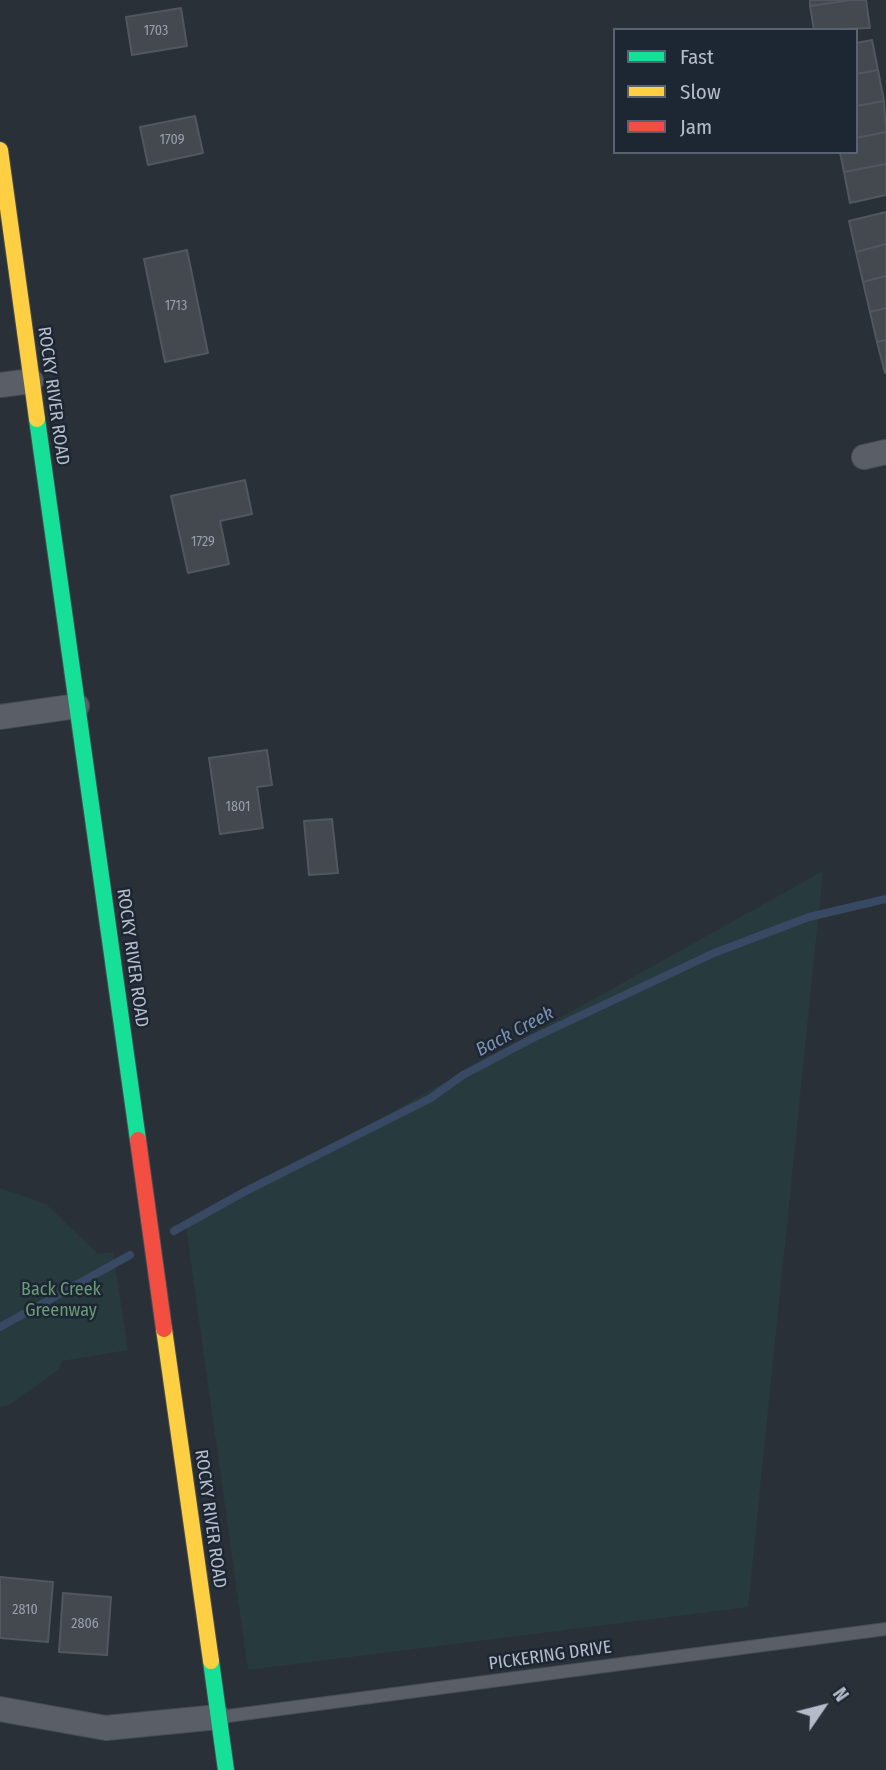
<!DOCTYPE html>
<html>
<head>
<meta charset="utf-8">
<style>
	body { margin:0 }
	#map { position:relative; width:886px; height:1770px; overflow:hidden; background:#2a3038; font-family:"Fira Sans Condensed",sans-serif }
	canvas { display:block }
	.legend { position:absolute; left:613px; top:28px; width:245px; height:126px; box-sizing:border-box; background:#1d2633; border:2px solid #59626f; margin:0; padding:9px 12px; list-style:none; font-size:21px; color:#b4bcc9 }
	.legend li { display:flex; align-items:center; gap:14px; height:35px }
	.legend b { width:35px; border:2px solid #59626f }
	.north { position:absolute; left:788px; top:1672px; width:70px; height:70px; -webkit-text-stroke:5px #1d2633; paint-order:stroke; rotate:55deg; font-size:19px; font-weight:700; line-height:28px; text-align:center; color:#b4bcc9 }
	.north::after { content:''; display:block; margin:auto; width:24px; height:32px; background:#b4bcc9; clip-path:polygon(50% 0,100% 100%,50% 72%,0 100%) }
</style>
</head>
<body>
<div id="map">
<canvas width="886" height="1770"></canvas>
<ul class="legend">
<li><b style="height:9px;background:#16e098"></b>Fast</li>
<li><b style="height:9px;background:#ffcf43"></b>Slow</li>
<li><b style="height:9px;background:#f24e42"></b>Jam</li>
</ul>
<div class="north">N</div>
</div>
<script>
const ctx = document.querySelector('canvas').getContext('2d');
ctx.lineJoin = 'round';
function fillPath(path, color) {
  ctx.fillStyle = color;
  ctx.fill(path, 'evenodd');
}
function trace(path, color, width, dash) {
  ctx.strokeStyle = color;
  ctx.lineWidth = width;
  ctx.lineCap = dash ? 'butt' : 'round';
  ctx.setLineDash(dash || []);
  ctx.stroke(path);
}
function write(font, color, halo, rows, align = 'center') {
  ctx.font = font + ' "Fira Sans Condensed",sans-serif';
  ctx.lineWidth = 5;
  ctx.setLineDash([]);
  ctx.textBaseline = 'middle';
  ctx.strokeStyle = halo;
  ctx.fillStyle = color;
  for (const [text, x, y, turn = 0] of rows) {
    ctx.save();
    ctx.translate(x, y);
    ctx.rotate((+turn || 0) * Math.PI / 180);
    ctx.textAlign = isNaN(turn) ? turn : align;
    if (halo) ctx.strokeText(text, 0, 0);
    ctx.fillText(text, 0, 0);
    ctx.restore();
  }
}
const green = new Path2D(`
	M823,871L748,1607L248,1670L186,1227Z
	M0,1188L46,1204L98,1254L113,1252L128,1350L62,1361L59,1369L9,1405L0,1407Z`);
const stream = new Path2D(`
	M174,1231L244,1192L431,1098L463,1075L533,1038L714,953L809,917L886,899
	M0,1327L130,1255`);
const building = new Path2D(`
	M810,0H851L810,6Z
	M851,0H866L870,28L814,30L810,6Z
	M181,8L187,46L132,55L126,17Z
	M872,40L878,70L856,74V43Z
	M878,70L884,101L856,106V74Z
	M884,101L886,132L856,138V106Z
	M195,116L203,153L148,165L140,127Z
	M886,132V164L844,172L840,152H856V138Z
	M886,164V195L850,203L844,172Z
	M886,212V244L856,252L849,221Z
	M886,244V276L863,282L856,252Z
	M187,250L208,353L165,362L144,259Z
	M886,276V308L870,312L863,282Z
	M886,308V340L877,342L870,312Z
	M886,340V373H885L877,342Z
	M245,480L252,514L220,521L229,564L188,573L171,496Z
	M267,750L272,785L257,787L263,828L220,834L209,758Z
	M332,819L338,873L309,875L304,821Z
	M0,1577L53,1582L48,1642L0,1638Z
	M63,1593L111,1597L107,1655L59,1652Z`);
const lane = new Path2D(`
	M220,1717L886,1629`);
const street = new Path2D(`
	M0,385L31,381
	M864,457L886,452
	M0,717L77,706
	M0,1709L106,1728L218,1717`);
const fast = new Path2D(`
	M37,419L138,1140
	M211,1661L226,1770`);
const slow = new Path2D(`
	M0,150L37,419
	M164,1329L211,1661`);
const jam = new Path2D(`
	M138,1140L164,1329`);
const numberNames = [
	["1703",156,31],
	["1709",172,140],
	["1713",176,306],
	["1729",203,542],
	["1801",238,807],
	["2810",25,1610],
	["2806",85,1624]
];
const streetNames = [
	["ROCKY RIVER ROAD",53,396,82],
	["ROCKY RIVER ROAD",132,958,82],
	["ROCKY RIVER ROAD",210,1519,82],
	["PICKERING DRIVE",550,1656,-8]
];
const parkNames = [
	["Back Creek",61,1290],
	["Greenway",61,1311]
];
const waterNames = [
	["Back Creek",515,1032,-28]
];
fillPath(green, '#273a3e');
trace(stream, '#384963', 8);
fillPath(building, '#444950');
trace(building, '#52575f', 2);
trace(lane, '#484c53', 14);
trace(street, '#484c53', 26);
trace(fast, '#484c53', 18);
trace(slow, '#484c53', 18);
trace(jam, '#484c53', 18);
trace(lane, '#5a5e66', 12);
trace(street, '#5a5e66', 24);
trace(fast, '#16e098', 16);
trace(slow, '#ffcf43', 16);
trace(jam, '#f24e42', 16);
write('14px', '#989fab', null, numberNames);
write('18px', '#b4bcc9', '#1d2633', streetNames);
write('18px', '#6b9a76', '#1d2633', parkNames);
write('italic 19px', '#7c92b1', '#1d2633', waterNames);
</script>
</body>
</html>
